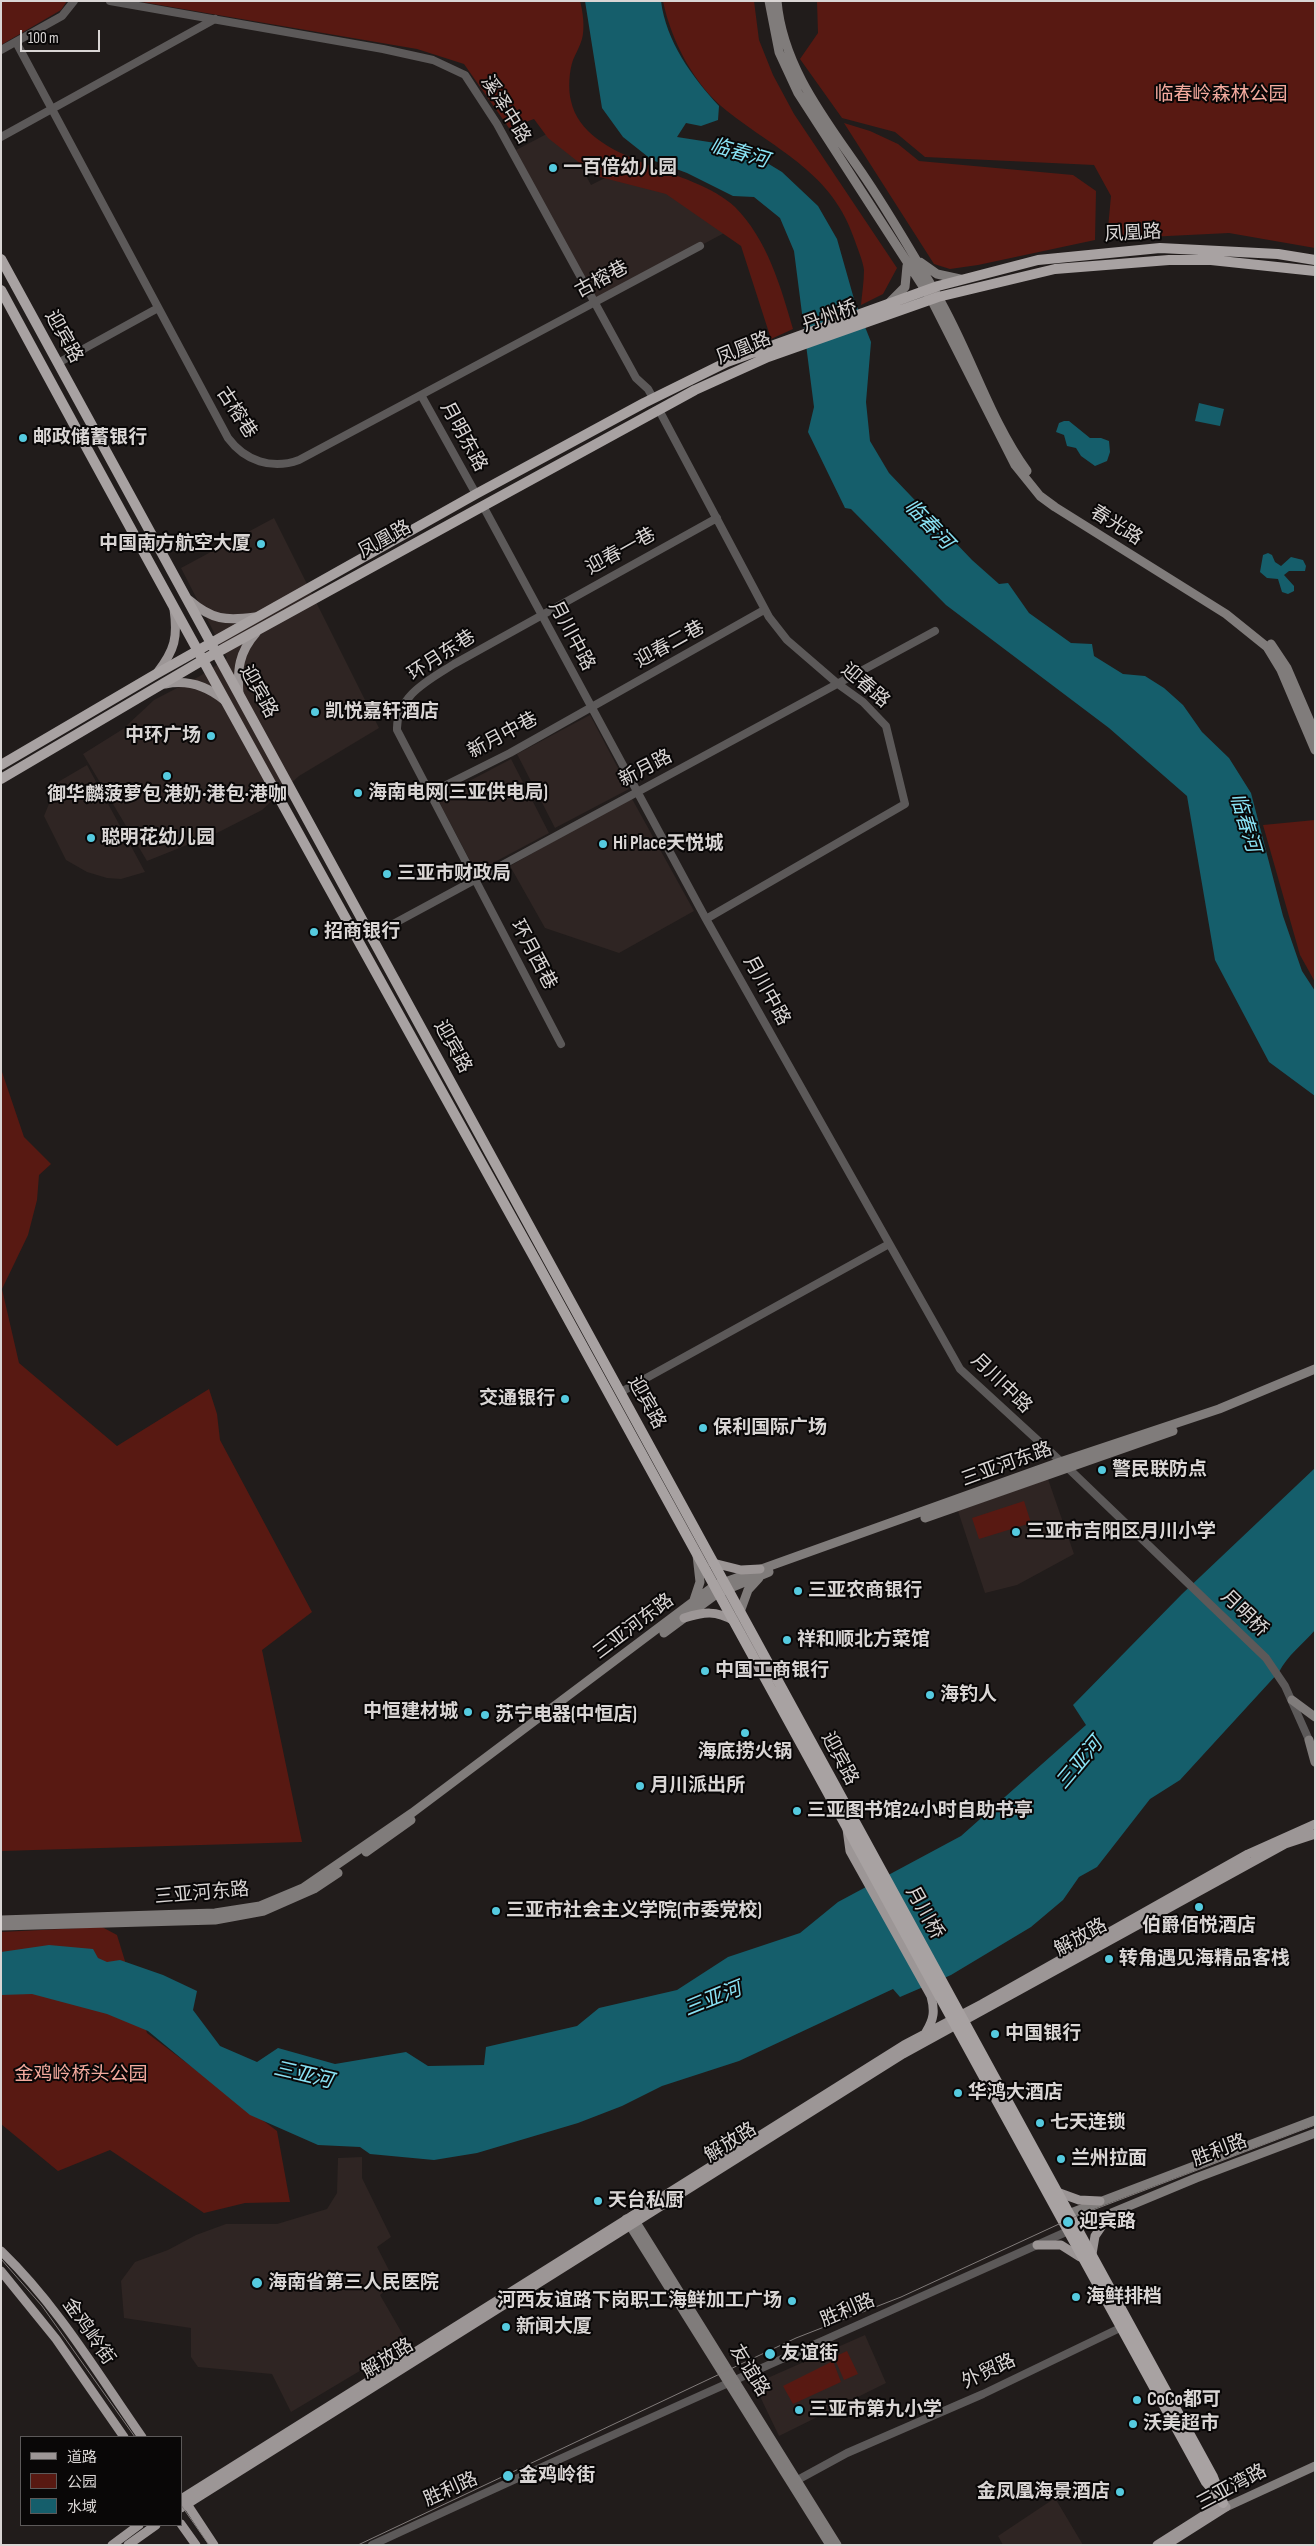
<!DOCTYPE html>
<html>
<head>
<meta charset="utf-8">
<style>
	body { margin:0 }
	#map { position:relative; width:1316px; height:2546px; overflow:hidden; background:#211c1b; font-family:"Sofia Sans Condensed","Noto Sans SC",sans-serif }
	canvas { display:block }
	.frame { position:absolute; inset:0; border:2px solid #d9d5d4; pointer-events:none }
	.legend { position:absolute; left:20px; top:2436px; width:162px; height:90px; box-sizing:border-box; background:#090707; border:1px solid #5c5959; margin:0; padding:6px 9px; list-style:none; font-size:15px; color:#d9d5d4 }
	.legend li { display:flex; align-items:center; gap:10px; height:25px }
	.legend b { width:25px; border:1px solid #5c5959 }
	.scale { position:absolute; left:20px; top:30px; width:80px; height:22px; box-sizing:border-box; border:2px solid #d9d5d4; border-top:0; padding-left:6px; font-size:15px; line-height:18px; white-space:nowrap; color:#d9d5d4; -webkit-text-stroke:4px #090707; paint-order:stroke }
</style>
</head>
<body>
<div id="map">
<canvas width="1316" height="2546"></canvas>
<div class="frame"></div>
<ul class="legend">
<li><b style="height:6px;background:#9c9696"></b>道路</li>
<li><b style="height:14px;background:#581912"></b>公园</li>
<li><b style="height:14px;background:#155e6b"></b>水域</li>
</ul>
<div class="scale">100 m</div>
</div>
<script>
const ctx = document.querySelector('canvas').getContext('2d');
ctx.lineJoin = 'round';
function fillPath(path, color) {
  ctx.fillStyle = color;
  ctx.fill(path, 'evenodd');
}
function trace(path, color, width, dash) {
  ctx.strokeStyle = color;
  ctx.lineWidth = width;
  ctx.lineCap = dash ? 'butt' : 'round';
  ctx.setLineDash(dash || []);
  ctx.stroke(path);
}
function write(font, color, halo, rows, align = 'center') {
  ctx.font = font + ' "Sofia Sans Condensed","Noto Sans SC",sans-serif';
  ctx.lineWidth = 4;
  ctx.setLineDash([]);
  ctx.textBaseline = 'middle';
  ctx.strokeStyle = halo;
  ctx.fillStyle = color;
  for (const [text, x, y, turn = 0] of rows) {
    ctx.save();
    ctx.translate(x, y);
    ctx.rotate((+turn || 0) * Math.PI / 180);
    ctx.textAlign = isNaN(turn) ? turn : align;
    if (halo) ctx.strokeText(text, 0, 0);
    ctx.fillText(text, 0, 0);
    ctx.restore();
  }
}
const built = new Path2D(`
	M560,127L591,185L621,170L681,188L728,231L594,302L516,150Z
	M274,518L379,728L299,776L262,810L217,833L147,861L83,754L123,729L154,700L200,676L227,658L181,568Z
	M590,715L629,789L555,828L517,754Z
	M511,759L549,833L476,872L437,798Z
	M87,765L145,872L121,879L107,878L87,872L66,860L44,816L58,782Z
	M631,797L694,911L619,953L545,928L510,866Z
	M1048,1479L1074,1554L1017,1585L985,1593L958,1511Z
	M362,2157V2178L391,2237L377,2247L393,2278L392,2285L380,2295L406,2340L400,2347L291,2412L272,2374L198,2367L191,2357V2328L124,2318L121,2281L135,2262L168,2250L196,2235L226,2224H277L327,2209L337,2193L338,2158Z
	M865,2335L886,2383L779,2436L754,2384Z
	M1055,2498L1083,2545H1003L998,2536Z`);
const green = new Path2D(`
	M1,1H67L61,10L1,45Z
	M136,1H580C583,12 585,28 582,39C580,46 576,53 573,60C569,71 568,90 571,101C585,164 694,167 735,207C767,239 781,287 793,329L771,339L741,246L666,194L596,176L548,138L534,119L509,128L464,64L417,49Z
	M663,1H754L759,40L773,75L794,114L897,268L883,294L861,305C862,293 864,282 864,270C863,261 858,250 855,241C833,173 779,152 727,111C695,86 671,41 663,1Z
	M817,1H1315V248L1229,233L1107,239L1111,196L1094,165L925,157L895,132L842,118L800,59L818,33Z
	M844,123L870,131L898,144L919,161L1073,175L1096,191L1095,240L978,265L950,269L934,264Z
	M1315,820V982L1300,955L1263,825Z
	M1,1069L24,1137L51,1164L39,1175L37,1200L28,1235L2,1289L19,1363L117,1446L209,1389L217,1414L220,1440L312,1612L262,1650L302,1842L1,1851Z
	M1024,1501L1031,1523L979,1539L972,1518Z
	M102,1927L117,1935L147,2033L277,2131L290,2202L245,2203L204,2213L110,2150L58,2171L1,2124V1932Z
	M847,2351L858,2374L844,2380L834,2357Z
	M833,2361L841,2382L793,2404L783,2386Z`);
const water = new Path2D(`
	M585,1H661C666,41 692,77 719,106L718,120L701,126L686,123L677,137L722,144L749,152L782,172L818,206L837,239L854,299L871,342L866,402L870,441L889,473L972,560L999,584L1008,583L1029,613L1071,643L1092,644L1094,656L1123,674L1145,676L1164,688L1183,705L1202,732L1229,758L1251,793L1283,916L1302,971L1315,991V1096L1269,1062L1215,960L1187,796L1109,728L946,605L851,509L845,508L808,432L814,407L794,251L780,218L754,197L733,196L687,173L652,160L623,137L602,108Z
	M1199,403L1224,409L1220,426L1195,421Z
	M1064,421H1069L1090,438H1101L1109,441L1110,452L1107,461L1095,466L1081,456L1076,448L1067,446L1064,435L1056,432L1059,423Z
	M1268,553L1272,555L1275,562L1281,566L1291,557L1303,560L1306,566L1305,571H1289L1284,575L1294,586V591L1288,594L1282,592L1278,579L1267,578L1260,572L1263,555Z
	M1315,1468V1630C1303,1644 1287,1656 1279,1672L1180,1780L1150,1799L1097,1867L1079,1877L1063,1900L1031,1927L951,1975L900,1997L893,1989L739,2061L662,2086L622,2106L578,2123L477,2153L434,2160L370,2154L360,2147L318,2145L250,2115L148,2031L107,2014L32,1994L1,1995V1952L49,1945L93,1949L98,1958L107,1962L120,1960L163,1975L197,1991L193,2010L220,2046L257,2062L278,2048L335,2064L406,2052L428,2066L484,2065L486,2047L577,2026L599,2008L677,1990L728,1957L800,1933L838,1902L961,1836L1086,1725L1073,1705L1182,1594Z`);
const tertiary = new Path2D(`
	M110,1L383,49L433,60L465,75L497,124L636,378L648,389L653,398
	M16,42L228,438C245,461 272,470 299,460L700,246
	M1,50L62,16L74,1
	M1,137L215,19
	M58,363L158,308
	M421,395L476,494
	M659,410L769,617L787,640L838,684L863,702L886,726L905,804L706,919
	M483,506L706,919L960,1369L1069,1469L1266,1658L1285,1686L1309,1740
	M430,793L510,753L764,610
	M371,936L935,631
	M561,1044L397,730C396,696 429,680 454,664L717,518
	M621,1392L889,1244
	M792,2483L847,2453L983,2394L1120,2328
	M372,2545C602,2438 834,2336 1066,2232`);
const secondary = new Path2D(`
	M769,1L779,52L798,93L931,299L1015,465L1040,496L1055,507L1226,614L1267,647L1281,670L1315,750
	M777,1C783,70 829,124 866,179C891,216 914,256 937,295C970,351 989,419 1027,471
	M920,262L937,274L960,279
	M890,302L905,287L907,266
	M1271,644L1287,668L1315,733
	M925,1518L1173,1431
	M694,1600L700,1582L697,1555
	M740,1612L748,1590L759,1578
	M664,1633L718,1593L769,1572
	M1292,1700L1315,1717
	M1309,1740L1315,1762
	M366,1852L411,1820
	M1,1920L215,1913L260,1906L303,1888L412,1813L714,1586L1060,1462L1219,1409L1315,1369
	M1,1926L215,1920L264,1911L314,1889L338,1873
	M632,2216L837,2545
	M1063,2216L1315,2120
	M626,2219L830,2545
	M1071,2230L1196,2178L1315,2133
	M1226,2507L1315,2466`);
const primary = new Path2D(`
	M189,600C212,620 226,621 255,617
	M157,673C175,650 178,637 174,609
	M165,684C188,679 207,686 224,700
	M239,694C237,670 239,652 256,633
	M713,1563L741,1570L760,1569
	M684,1618C704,1612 716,1610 734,1621
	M847,1829L850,1851L931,1996C935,2011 934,2019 926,2032
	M1057,2192L1079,2200L1100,2201
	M1037,2245H1061L1080,2257
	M1,2251C57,2305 98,2374 142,2437
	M1092,2254L1095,2236L1110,2214
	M1,2271L56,2339L124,2437
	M181,2499L904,2045L982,2004L1248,1854L1315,1824
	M185,2501L214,2545
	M181,2508L903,2054L1285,1844L1315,1834
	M181,2524L196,2545
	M112,2545L139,2525
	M128,2545L156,2525
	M1157,2545L1223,2503L1226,2507L1166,2545`);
const trunk = new Path2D(`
	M1,259L1213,2477L1223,2503
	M1,290C176,614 356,937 535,1259C761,1665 980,2076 1206,2482L1218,2496
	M1,765L156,674L476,494L644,403L727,362L938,286L1038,260L1160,248L1278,254L1315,260
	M1,779L203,660L483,506L695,390L768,357L938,297L1055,269L1169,260H1211L1315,271`);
const tram = new Path2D(`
	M1,2259L42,2306L135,2437
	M181,2505L209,2545
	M358,2545L796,2338L901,2297L1072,2218L1315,2125`);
const markers = [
	[553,168,5,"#55cadf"],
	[23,438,5,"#55cadf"],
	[261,544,5,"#55cadf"],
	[315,712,5,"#55cadf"],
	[211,736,5,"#55cadf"],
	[167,776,5,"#55cadf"],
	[358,793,5,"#55cadf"],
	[91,838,5,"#55cadf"],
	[603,844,5,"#55cadf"],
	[387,874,5,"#55cadf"],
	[314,932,5,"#55cadf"],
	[565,1399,5,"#55cadf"],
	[703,1428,5,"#55cadf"],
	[1102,1470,5,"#55cadf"],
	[1016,1532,5,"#55cadf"],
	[798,1591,5,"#55cadf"],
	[787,1640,5,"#55cadf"],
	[705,1671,5,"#55cadf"],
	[930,1695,5,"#55cadf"],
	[468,1712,5,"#55cadf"],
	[485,1715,5,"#55cadf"],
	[745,1733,5,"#55cadf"],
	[640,1786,5,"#55cadf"],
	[797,1811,5,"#55cadf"],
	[1199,1907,5,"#55cadf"],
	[496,1911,5,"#55cadf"],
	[1109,1959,5,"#55cadf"],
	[995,2034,5,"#55cadf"],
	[958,2093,5,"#55cadf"],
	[1040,2123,5,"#55cadf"],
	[1061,2159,5,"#55cadf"],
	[598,2201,5,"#55cadf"],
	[1068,2222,6,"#55cadf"],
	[257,2283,6,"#55cadf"],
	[1076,2297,5,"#55cadf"],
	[792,2301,5,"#55cadf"],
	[506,2327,5,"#55cadf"],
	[770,2354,6,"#55cadf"],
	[1137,2400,5,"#55cadf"],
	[799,2410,5,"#55cadf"],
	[1133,2424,5,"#55cadf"],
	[508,2476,6,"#55cadf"],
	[1120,2492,5,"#55cadf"]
];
const parkNames = [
	["临春岭森林公园",1221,95],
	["金鸡岭桥头公园",81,2075]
];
const streetNames = [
	["溪泽中路",505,110,58],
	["凤凰路",1133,234,-3],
	["古榕巷",602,280,-28],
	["丹州桥",830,317,-20],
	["迎宾路",63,337,61],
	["凤凰路",744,349,-22],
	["古榕巷",236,413,57],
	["月明东路",463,437,61],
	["春光路",1116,526,32],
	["凤凰路",385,540,-29],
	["迎春一巷",621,552,-29],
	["月川中路",571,636,62],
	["迎春二巷",670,645,-29],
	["环月东巷",442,656,-33],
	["迎春路",865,686,41],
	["迎宾路",258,692,61],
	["新月中巷",503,736,-28],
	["新月路",646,769,-28],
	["环月西巷",533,955,62],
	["月川中路",766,991,61],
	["迎宾路",452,1047,61],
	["月川中路",1001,1384,44],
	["迎宾路",646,1403,61],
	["三亚河东路",1007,1465,-20],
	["月明桥",1244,1614,44],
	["三亚河东路",634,1627,-37],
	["迎宾路",839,1759,62],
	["三亚河东路",202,1894,-5],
	["月川桥",924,1913,61],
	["解放路",1081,1938,-29],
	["解放路",731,2143,-32],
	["胜利路",1220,2151,-21],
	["胜利路",848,2311,-23],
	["金鸡岭街",88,2332,55],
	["解放路",388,2359,-32],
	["友谊路",749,2371,58],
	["外贸路",989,2372,-25],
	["三亚湾路",1232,2488,-28],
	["胜利路",451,2490,-24]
];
const poiNames = [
	["一百倍幼儿园",563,168],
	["邮政储蓄银行",33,438],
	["中国南方航空大厦",251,544,"right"],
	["凯悦嘉轩酒店",325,712],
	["中环广场",201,736,"right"],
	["海南电网(三亚供电局)",368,793],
	["御华麟菠萝包 港奶·港包·港咖",167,795,"center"],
	["聪明花幼儿园",101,838],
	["Hi Place天悦城",613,844],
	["三亚市财政局",397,874],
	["招商银行",324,932],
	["交通银行",555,1399,"right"],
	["保利国际广场",713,1428],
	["警民联防点",1112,1470],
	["三亚市吉阳区月川小学",1026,1532],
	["三亚农商银行",808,1591],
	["祥和顺北方菜馆",797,1640],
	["中国工商银行",715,1671],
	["海钓人",940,1695],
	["中恒建材城",458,1712,"right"],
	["苏宁电器(中恒店)",495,1715],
	["海底捞火锅",745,1752,"center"],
	["月川派出所",650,1786],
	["三亚图书馆24小时自助书亭",807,1811],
	["三亚市社会主义学院(市委党校)",506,1911],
	["伯爵佰悦酒店",1199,1926,"center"],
	["转角遇见海精品客栈",1119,1959],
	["中国银行",1005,2034],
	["华鸿大酒店",968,2093],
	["七天连锁",1050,2123],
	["兰州拉面",1071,2159],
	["天台私厨",608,2201],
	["迎宾路",1079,2222],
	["海南省第三人民医院",268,2283],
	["海鲜排档",1086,2297],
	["河西友谊路下岗职工海鲜加工广场",782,2301,"right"],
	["新闻大厦",516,2327],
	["友谊街",781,2354],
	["CoCo都可",1147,2400],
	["三亚市第九小学",809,2410],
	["沃美超市",1143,2424],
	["金鸡岭街",519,2476],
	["金凤凰海景酒店",1110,2492,"right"]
];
const waterNames = [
	["临春河",739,154,16],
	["临春河",928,525,46],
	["临春河",1244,823,73],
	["三亚河",1080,1764,-50],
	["三亚河",713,2000,-22],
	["三亚河",303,2076,13]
];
fillPath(built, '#2f2523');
fillPath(green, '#581912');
fillPath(water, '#155e6b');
trace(tertiary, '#5c5959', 8);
trace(secondary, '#807c7b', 9);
trace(primary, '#9c9696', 9);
trace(trunk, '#a8a2a2', 10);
trace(tram, '#807b7a', 1);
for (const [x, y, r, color] of markers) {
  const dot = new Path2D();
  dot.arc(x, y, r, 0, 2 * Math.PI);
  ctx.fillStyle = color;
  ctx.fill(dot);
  trace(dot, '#090707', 2);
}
write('19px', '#f3aa9e', '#090707', parkNames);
write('19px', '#d9d5d4', '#090707', streetNames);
write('bold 19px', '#d9d5d4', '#090707', poiNames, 'left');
write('italic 20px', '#89e2f4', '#090707', waterNames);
</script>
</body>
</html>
